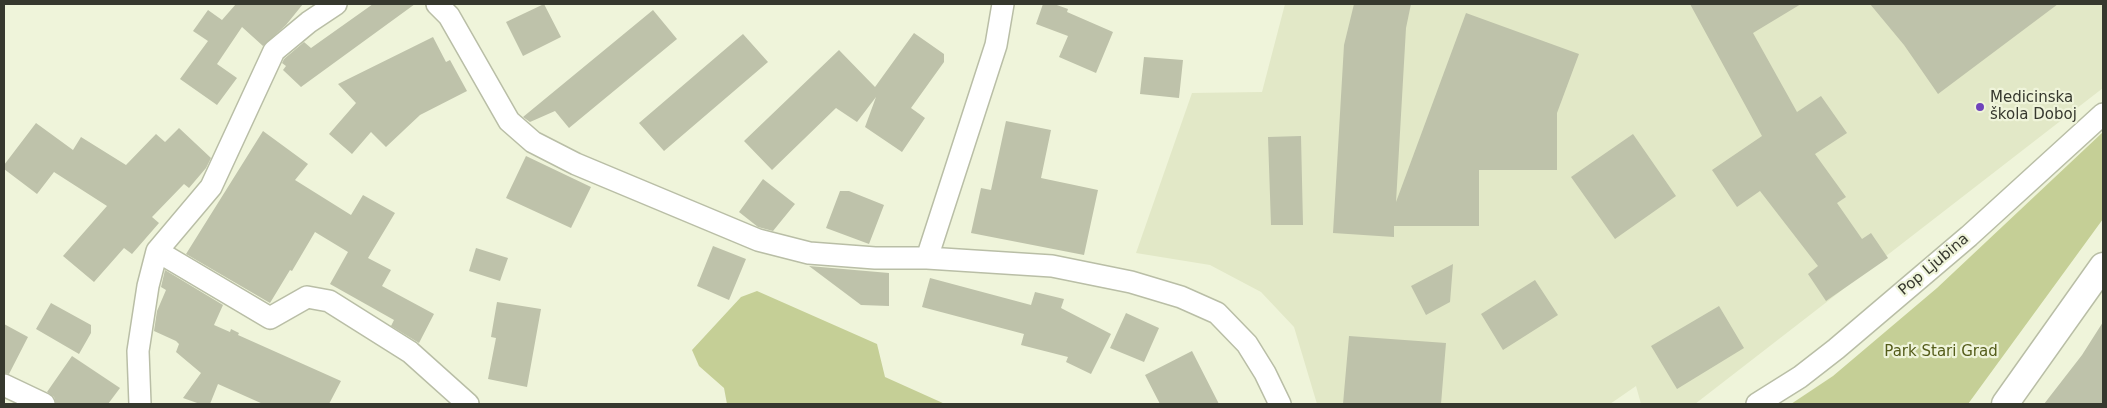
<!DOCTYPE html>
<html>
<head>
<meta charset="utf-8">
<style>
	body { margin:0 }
	#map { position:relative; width:2107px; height:408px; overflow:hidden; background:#eff4da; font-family:"DejaVu Sans",sans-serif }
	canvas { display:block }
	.frame { position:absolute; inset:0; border:5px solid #36382e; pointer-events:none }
</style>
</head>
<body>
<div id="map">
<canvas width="2107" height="408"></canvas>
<div class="frame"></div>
</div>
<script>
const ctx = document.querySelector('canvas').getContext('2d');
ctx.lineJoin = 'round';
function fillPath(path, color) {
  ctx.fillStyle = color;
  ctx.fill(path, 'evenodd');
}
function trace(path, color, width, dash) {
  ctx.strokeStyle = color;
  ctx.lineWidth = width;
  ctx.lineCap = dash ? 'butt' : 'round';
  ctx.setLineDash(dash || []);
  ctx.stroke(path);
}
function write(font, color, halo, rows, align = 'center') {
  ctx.font = font + ' "DejaVu Sans",sans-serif';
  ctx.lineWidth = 4.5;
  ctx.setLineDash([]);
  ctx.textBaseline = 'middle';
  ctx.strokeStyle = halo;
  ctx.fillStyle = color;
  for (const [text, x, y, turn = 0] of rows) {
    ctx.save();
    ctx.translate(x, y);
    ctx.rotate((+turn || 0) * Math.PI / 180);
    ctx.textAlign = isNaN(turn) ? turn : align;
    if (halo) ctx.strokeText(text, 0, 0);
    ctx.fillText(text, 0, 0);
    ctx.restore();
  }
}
const built = new Path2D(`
	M1285,4H2103V88L1695,404H1641L1636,386L1610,404H1317L1294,327L1261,292L1210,265L1136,253L1192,93L1262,92Z`);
const green = new Path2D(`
	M2103,132V219L1968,404H1791L1833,376L1937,288Z
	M757,291L877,344L885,377L945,404H727L724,388L699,366L692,350L741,297Z`);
const building = new Path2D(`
	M236,4H303L286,25L263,46L242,27L217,64L237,78L217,105L180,79L208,41L193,31L208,10L222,20Z
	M373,4H415L301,87L283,70L286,66L282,63L284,59L304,42L311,48Z
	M544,4L561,37L523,56L506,22Z
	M1043,4H1054L1068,9L1067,12L1113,32L1096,73L1059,57L1068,36L1036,24Z
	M1354,4H1411L1406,28L1396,202L1466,13L1579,54L1557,113V170H1479V226H1394V237L1333,233L1344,45Z
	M1690,4H1801L1753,33L1797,112L1821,96L1847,133L1815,154L1846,197L1837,203L1862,239L1871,233L1888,258L1826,301L1808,274L1818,266L1760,191L1737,207L1712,170L1762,136Z
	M1870,4H2058L1938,94L1904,45Z
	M653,10L677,39L569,128L555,111L530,122L523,117Z
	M914,33L944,54V62L911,108L925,118L902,152L865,127L876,97L857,122L836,108L772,170L744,141L839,50L875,87Z
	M743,34L768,62L664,151L639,123Z
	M433,37L446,62L450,60L467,91L420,115L386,147L371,132L352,154L329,134L356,103L338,84Z
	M1144,57L1183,60L1179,98L1140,94Z
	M1006,121L1051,130L1041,178L1098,190L1084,255L971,233L981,188L991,190Z
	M36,123L73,150L81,137L126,165L156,134L165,142L179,128L211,158L206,168L189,188L184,184L152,217L159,223L132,254L124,248L94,282L63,256L107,206L54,172L37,194L4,169V165Z
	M263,131L308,164L295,180L351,215L363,195L395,213L368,258L391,270L382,286L434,314L419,343L391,326L394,320L330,284L348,252L315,232L292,271L290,270L270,303L186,254Z
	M1633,134L1676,196L1615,239L1571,177Z
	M1301,136L1303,225H1271L1268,137Z
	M526,156L591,187L571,228L506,198Z
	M763,179L795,204L773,231L758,227L739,212Z
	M840,191H849L884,205L869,244L826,228Z
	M713,246L746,259L729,300L697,286Z
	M476,248L508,258L500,281L469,271Z
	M1453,264L1450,302L1426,315L1411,286Z
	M809,266L889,273V306L861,305Z
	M165,270L223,305L214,325L230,332L231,329L239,333L238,335L341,381L329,404H263L218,384L210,404H200L183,398L201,373L176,352L179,344L176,341L154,331L157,311L166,290L161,287Z
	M930,278L1031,305L1035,292L1064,299L1061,308L1111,334L1091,374L1066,362L1068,357L1021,345L1024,334L922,307Z
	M1535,280L1558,315L1503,350L1481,314Z
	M497,302L541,309L527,387L488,379L496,338L491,337Z
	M51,303L91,325V333L79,354L36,329Z
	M1719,306L1744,348L1677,389L1651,346Z
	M1126,313L1159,328L1144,362L1110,348Z
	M2103,322V404H2044L2082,355Z
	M4,324L28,337L9,374L4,373Z
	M1349,336L1446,343L1441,404H1343Z
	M1192,351L1219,404H1160L1145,375Z
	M72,356L120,388L108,404H56L54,397L47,392Z`);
const minor = new Path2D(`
	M437,4L449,16L509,121L533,142L576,164L758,240L809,253L875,258H927
	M1003,4L996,45L927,258L1052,266L1131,282L1181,297L1217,313L1247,344L1265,373L1280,404
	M157,251L270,318L307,297L329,301L410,352L468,404
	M4,385L44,404
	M140,404L138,351L148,286L157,251L211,187L274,51L309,22L336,4
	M1757,404L1800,377L1836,349L1969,236L2103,114`);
const tertiary = new Path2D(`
	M2005,404L2103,266`);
const markers = [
	[1980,107,5,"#6f43bb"]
];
const poiNames = [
	["Medicinska",1990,98],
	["škola Doboj",1990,115]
];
const streetNames = [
	["Pop Ljubina",1934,265,-40]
];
const parkNames = [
	["Park Stari Grad",1941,352]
];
fillPath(built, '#e2e8c7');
fillPath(green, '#c5cf96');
fillPath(building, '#bec2aa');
trace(minor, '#b9bea6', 24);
trace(tertiary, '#b9bea6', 29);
trace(minor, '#fff', 21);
trace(tertiary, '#fff', 26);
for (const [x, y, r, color] of markers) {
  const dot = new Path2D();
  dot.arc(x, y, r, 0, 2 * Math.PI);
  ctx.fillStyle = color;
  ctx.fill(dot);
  trace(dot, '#eff4da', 2);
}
write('15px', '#36382e', '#eff4da', poiNames, 'left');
write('15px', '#36382e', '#eff4da', streetNames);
write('15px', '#545c1a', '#eff4da', parkNames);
</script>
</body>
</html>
